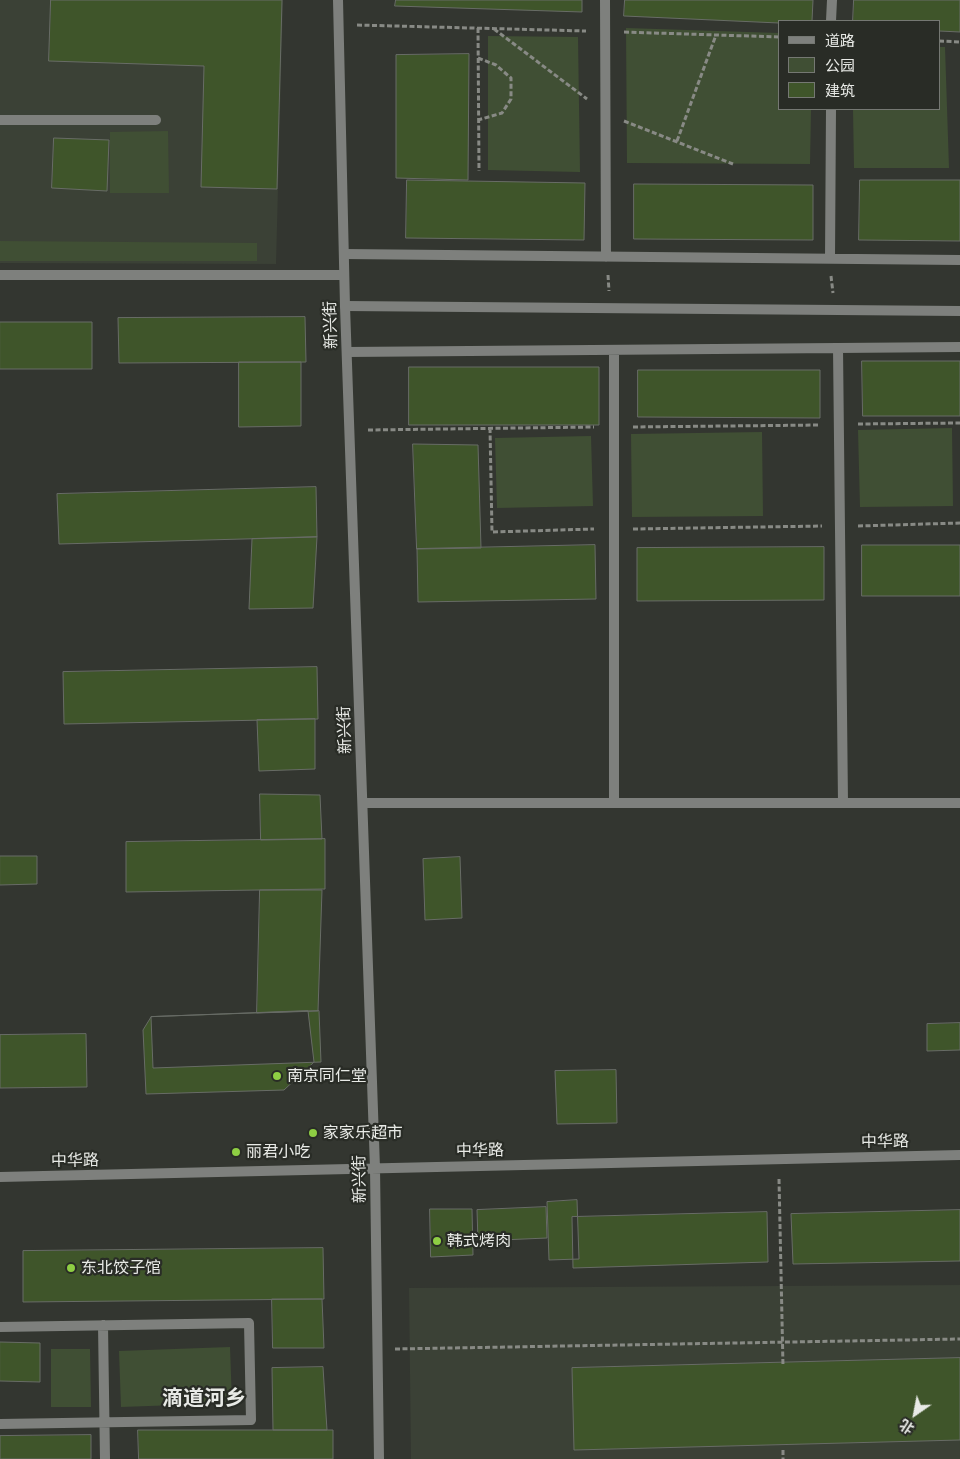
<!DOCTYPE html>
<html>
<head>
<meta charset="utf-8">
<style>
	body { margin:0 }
	#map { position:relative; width:960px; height:1459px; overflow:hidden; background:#333630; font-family:Cabin,"Noto Sans SC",sans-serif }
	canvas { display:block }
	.legend { position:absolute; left:778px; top:20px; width:162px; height:90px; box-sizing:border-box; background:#292c26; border:1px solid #757873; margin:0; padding:6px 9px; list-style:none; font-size:15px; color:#e8eae6 }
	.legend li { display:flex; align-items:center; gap:10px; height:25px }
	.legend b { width:25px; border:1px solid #757873 }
	.north { position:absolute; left:890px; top:1389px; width:50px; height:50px; -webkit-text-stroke:4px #292c26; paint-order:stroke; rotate:213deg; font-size:14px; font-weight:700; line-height:20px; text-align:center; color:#e8eae6 }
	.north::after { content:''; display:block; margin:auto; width:18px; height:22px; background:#e8eae6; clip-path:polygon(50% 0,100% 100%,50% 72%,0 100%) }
</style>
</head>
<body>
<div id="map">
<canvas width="960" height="1459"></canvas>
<ul class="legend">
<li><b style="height:6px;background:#7e807d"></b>道路</li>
<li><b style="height:14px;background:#404f34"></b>公园</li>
<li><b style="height:14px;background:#3f552a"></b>建筑</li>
</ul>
<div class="north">北</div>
</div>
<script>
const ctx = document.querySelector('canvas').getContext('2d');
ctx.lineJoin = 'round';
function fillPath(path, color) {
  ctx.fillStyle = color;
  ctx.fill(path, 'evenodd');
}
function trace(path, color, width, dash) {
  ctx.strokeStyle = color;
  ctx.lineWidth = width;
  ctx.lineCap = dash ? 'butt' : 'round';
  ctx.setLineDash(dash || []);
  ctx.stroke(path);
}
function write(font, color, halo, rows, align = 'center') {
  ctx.font = font + ' Cabin,"Noto Sans SC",sans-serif';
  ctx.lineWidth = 4.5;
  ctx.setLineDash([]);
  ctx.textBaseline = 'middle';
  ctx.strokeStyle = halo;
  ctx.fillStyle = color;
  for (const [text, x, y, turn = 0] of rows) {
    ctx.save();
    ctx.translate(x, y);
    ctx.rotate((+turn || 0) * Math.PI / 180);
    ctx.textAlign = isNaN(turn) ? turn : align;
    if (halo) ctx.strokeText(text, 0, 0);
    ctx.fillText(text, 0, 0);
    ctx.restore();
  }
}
const built = new Path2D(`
	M0,0H283L276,264L0,263Z
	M960,1285V1459H411L409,1288Z`);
const green = new Path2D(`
	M626,28L779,33V109H811L810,164L627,163Z
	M488,36L578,37L580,172L488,170Z
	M939,47H945L949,168H854L853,109H939Z
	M168,131L169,193H110V132Z
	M0,241L257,243V261H0Z
	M952,428L953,506L860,507L858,430Z
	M762,432L763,516L632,517L631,434Z
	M591,436L593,506L497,508L495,438Z
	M230,1347L232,1403L121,1407L119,1351Z
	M51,1349H90L91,1407H51Z`);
const building = new Path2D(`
	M51,0H282L277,189L201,187L204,66L49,61Z
	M396,0H582V12L395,6Z
	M625,0H813L812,21H779V23L624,16Z
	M854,0H960V32L939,31V21H853Z
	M469,54L468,180L396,178V55Z
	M54,138L109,140L107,191L52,188Z
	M407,180L585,183L584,240L406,238Z
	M860,180H960V241L859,240Z
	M634,184L813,185V240L634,239Z
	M305,317L306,362L119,363L118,318Z
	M0,322H92V369H0Z
	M862,361H960V416H863Z
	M239,362H301V426L239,427Z
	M409,367H599V425H409Z
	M638,370H820V418L638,417Z
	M413,444L478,445L481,548L417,549Z
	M316,487L317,537L59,544L57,494Z
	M317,537L313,608L249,609L252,539Z
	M595,545L596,599L418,602L417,549Z
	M862,545H960V596H862Z
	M824,547V600L637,601V548Z
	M317,667L318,719L64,724L63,672Z
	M315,719V769L259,771L257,720Z
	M260,794L320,795L322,839L261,840Z
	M325,839V889L126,892V842Z
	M0,856H37V884L0,885Z
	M460,857L462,918L425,920L423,859Z
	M260,890H322L318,1011L257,1013Z
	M308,1011L314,1062L284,1090L146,1094L143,1030L151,1017Z
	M319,1011L321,1062L153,1068L151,1017Z
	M960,1023V1050L927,1051V1024Z
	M86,1034L87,1087L0,1088V1035Z
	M616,1070L617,1123L557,1124L555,1071Z
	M577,1200L579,1259L549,1260L547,1202Z
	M546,1207L547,1238L478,1241L477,1210Z
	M430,1209H472L473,1255L431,1257Z
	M960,1210V1261L793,1264L791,1214Z
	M767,1212L768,1262L573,1268L572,1217Z
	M323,1248L324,1299L23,1302V1251Z
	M272,1299H322L324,1348H273Z
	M0,1342L40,1343V1382L0,1381Z
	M960,1358V1440L574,1450L572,1368Z
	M323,1367L327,1430H273L272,1368Z
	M138,1430H333V1459H139Z
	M91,1435V1459H0V1436Z`);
const path = new Path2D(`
	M357,25L586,31
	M478,28L479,171
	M494,29L587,99
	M624,32L779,37
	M939,41L960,42
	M478,58L496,65L511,78V99L502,113L478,120
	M624,121L733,164
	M677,141L716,35
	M608,275L609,291
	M831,276L833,293
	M858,424L960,423
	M633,427L819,425
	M490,428L492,532L594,529
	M368,430L594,427
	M858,526L960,523
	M633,529L822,526
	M779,1179L783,1366
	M395,1349L960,1339
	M783,1450V1459`);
const service = new Path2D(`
	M605,0L606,257
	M831,21L832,0
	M0,120H156
	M344,254L960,260
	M830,258L831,109
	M838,348L843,803
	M347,352L960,347
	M614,803V350
	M103,1325L105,1459
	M0,1327L249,1323L251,1420L0,1424`);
const pedestrian = new Path2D(`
	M0,275H344
	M345,306L960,311`);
const minor = new Path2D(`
	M363,803H960`);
const tertiary = new Path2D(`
	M338,0L345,306L375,1168L379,1459
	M0,1177L960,1155`);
const markers = [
	[277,1076,5,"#8ece43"],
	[313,1133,5,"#8ece43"],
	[236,1152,5,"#8ece43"],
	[437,1241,5,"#8ece43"],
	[71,1268,5,"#8ece43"]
];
const streetNames = [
	["新兴街",331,325,-92],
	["新兴街",345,730,-92],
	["中华路",885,1142,-1],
	["中华路",480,1151,-1],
	["中华路",75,1161,-1],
	["新兴街",360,1179,-91]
];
const poiNames = [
	["南京同仁堂",287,1076],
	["家家乐超市",323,1133],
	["丽君小吃",246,1152],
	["韩式烤肉",447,1241],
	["东北饺子馆",81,1268]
];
const districtNames = [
	["滴道河乡",204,1399]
];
fillPath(built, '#3b4136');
fillPath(green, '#404f34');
fillPath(building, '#3f552a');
trace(building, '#686c66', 1);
trace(path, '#888a85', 3, [5, 2.5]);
trace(service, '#7e807d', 10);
trace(pedestrian, '#7e807d', 10);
trace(minor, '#7e807d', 10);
trace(tertiary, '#7e807d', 10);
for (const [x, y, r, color] of markers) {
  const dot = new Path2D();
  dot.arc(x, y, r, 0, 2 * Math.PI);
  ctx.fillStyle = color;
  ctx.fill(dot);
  trace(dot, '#292c26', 2);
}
write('16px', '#e8eae6', '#292c26', streetNames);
write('16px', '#e8eae6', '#292c26', poiNames, 'left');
write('bold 21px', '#e8eae6', '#292c26', districtNames);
</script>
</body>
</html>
